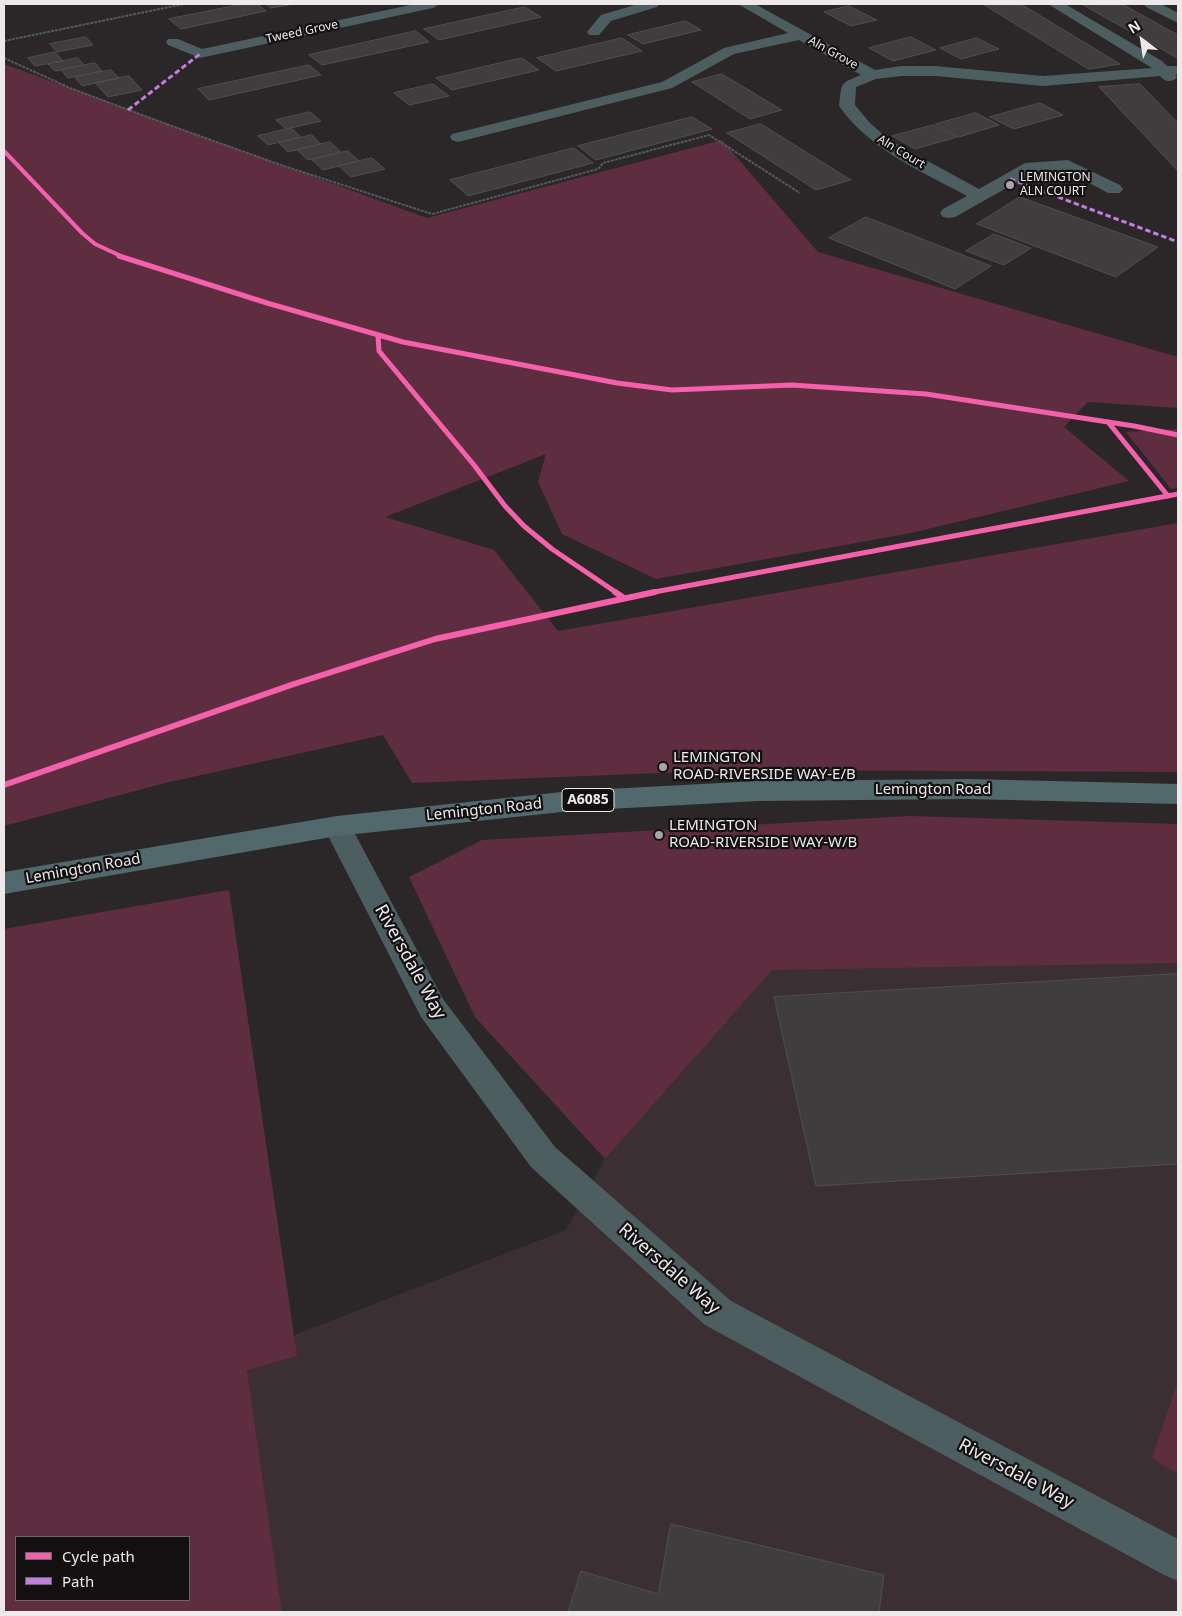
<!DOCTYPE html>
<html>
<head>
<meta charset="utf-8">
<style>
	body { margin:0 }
	#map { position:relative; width:1182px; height:1616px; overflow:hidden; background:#2b2729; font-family:"Noto Sans",sans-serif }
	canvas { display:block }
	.frame { position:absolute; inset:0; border:5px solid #ede9ea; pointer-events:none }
	.legend { position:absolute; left:15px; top:1536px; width:175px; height:65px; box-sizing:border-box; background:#131011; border:1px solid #6a6768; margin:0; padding:6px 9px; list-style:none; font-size:15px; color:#ede9ea }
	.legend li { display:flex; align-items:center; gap:10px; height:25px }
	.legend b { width:25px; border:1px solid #6a6768 }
	.north { position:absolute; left:1117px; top:15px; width:50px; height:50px; -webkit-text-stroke:4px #131011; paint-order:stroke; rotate:329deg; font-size:14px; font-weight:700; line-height:20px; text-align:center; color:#ede9ea }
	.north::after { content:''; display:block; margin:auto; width:18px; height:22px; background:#ede9ea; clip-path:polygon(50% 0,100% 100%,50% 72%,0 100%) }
</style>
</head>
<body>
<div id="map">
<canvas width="1182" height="1616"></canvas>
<div class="frame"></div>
<ul class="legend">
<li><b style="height:6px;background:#f560ab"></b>Cycle path</li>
<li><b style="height:6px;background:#c07fdc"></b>Path</li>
</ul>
<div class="north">N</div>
</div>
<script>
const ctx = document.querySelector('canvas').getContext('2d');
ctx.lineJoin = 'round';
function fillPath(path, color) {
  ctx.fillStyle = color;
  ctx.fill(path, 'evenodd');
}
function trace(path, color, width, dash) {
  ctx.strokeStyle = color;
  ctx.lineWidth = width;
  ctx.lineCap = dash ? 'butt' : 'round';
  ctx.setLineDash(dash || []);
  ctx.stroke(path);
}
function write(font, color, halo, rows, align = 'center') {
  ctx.font = font + ' "Noto Sans",sans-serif';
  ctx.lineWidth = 4.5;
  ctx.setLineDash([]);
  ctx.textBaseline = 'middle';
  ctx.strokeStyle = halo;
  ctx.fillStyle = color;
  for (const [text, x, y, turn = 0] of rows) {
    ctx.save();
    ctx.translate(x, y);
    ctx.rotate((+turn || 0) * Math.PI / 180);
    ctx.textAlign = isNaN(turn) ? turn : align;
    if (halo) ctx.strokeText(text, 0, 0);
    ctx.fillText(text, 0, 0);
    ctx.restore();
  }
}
const built = new Path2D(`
	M735,921L1178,933V1612H282L245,1354L566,1230Z`);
const green = new Path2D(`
	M4,64L427,218L722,140L818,252L1178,357V408L1088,402L1064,427L1129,481L911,533L656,579L562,534L538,482L546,454L385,517L494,550L558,631L1178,523V772L734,770L412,783L383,735L165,783L4,826Z
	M1178,429V488L1171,489L1126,432Z
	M910,816L1178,824V963L772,970L605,1159L475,1017L409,877L482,840Z
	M229,890L297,1356L247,1370L282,1612H4V929ZM16,1537H189V1600H16Z
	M1178,1386V1474L1152,1458L1176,1387Z`);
const building = new Path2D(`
	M243,4H257L266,11L181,29L169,19Z
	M266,4H294L271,8Z
	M983,4H1021L1120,64L1089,69Z
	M1082,4H1122L1178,35V58Z
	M849,6L877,20L851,26L824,12Z
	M525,7L541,17L439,40L424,29Z
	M686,21L701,30L643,44L628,35Z
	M416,31L429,42L322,65L309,55Z
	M86,37L93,45L57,52L50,44Z
	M911,37L936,50L893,61L869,48Z
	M622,38L642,51L556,71L537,58Z
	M977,38L999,49L961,59L940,48Z
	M55,52L63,61L35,66L28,58Z
	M78,58L84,65L55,71L48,64Z
	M522,58L539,70L452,90L436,78Z
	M95,63L102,71L68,78L61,70Z
	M309,65L321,75L209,100L198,89Z
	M111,70L119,78L82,86L75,77Z
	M722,74L782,110L750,119L692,82Z
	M129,76L142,90L108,97L95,83Z
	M433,84L449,96L409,105L394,93Z
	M1140,84L1178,123V171L1099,87Z
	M1040,103L1063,115L1014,129L990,117Z
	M310,112L321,121L286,129L276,120Z
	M976,113L999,125L959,137L936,124Z
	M692,117L712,129L596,160L578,146Z
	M761,124L851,180L816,190L727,133Z
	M934,125L957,137L915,149L892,136Z
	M291,128L301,137L268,145L258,136Z
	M312,135L321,144L288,152L279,143Z
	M330,142L341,152L308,160L297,150Z
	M574,148L593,163L468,196L450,180Z
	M348,151L359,161L323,170L312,160Z
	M372,158L385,169L351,177L339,166Z
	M1020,197L1158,247L1116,277L977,224Z
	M866,217L991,266L955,289L829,238Z
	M994,234L1031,248L1004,265L966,251Z
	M1178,974V1164L816,1186L774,997Z
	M671,1524L884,1575L879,1612H568L581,1571L658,1594Z`);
const path = new Path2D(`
	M4,41L184,4
	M4,58L70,88L169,125L281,165L432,214L598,169L603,163L709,135L800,193`);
const minor = new Path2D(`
	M415,4H440L433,8L200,58L168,45L166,42L168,39H178L202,49Z
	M638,4H659L657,7L611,21L599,35H589L587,32L601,15Z
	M738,4H755L875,70L901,66H935L1043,76L1152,68L1048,4H1065L1162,61L1167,66H1178V74L1175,75L1177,77L1174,80C1168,82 1164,81 1160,76L1043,86L935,76H901L876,79L856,87L855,105L869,122L889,140L979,189L1025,163L1068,160L1120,185L1123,189L1120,193H1108L1065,170L1035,172L955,217L949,218L943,217L940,213L943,209L967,196C921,171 870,150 839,106C842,82 839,84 861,75L799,40L734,54L672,88L458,142L452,140L450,137L452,134L662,82L724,48L788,33Z
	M1144,4H1161L1178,13V23L1146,7Z
	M337,816L347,819L443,999L555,1147L731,1301L1178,1539V1581L1164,1575L705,1325L531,1167L421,1017L323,826L327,819Z`);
const major = new Path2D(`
	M968,779L1178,784V804L968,799L758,801L571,811L337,836L4,894V872L337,816L571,791L758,781Z`);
const quiet = new Path2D(`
	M128,110L200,54
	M1010,179L1178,242`);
const cyclewayFar2 = new Path2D(`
	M4,151L82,233L95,244L123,257`);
const cyclewayFar1 = new Path2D(`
	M119,256L267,303L403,342L617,383L672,390L792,385L926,394L1134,426L1178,435
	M378,335L379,351L474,465L505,506L524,526L552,549L617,593
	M1108,422L1168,496
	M649,593L1178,494`);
const cycleway = new Path2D(`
	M615,592L624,598
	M4,785L294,684L435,639L655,592`);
const markers = [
	[1010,185,5,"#a9a5a6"],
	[663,767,5,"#a9a5a6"],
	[659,835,5,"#a9a5a6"]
];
const farStreetnames = [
	["Tweed Grove",302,32,-12],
	["Aln Grove",833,53,29],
	["Aln Court",901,152,31]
];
const farPoinames = [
	["LEMINGTON",1020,178],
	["ALN COURT",1020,192]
];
const shields = [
	[588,800,52]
];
const shieldNames = [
	["A6085",588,800]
];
const poiNames = [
	["LEMINGTON",673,758],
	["ROAD-RIVERSIDE WAY-E/B",673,775],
	["LEMINGTON",669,826],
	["ROAD-RIVERSIDE WAY-W/B",669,843]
];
const streetNames = [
	["Lemington Road",933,790],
	["Lemington Road",484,810,-6],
	["Lemington Road",83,869,-10]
];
const nearStreetnames = [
	["Riversdale Way",410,962,61],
	["Riversdale Way",669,1269,41],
	["Riversdale Way",1016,1474,28]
];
fillPath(built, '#3b2f33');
fillPath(green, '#5e2d3f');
fillPath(building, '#403d3e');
trace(building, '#514e4f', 1);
trace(path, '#505b5d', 2, [3, 1]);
fillPath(minor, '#4c5e60');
fillPath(major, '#51696c');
trace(quiet, '#c07fdc', 3, [5.5, 3]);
trace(cyclewayFar2, '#f560ab', 4);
trace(cyclewayFar1, '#f560ab', 5);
trace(cycleway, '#f560ab', 6);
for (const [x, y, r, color] of markers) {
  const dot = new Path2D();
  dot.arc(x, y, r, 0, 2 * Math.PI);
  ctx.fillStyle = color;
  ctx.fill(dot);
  trace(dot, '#131011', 2);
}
write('12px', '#ede9ea', '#131011', farStreetnames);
write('12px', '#ede9ea', '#131011', farPoinames, 'left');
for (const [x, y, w] of shields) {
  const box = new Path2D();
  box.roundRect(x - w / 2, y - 11.5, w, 23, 4);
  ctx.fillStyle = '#131011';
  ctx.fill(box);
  trace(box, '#ede9ea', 1);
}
write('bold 14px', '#ede9ea', null, shieldNames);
write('15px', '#ede9ea', '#131011', poiNames, 'left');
write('15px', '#ede9ea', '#131011', streetNames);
write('18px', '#ede9ea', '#131011', nearStreetnames);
</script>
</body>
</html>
